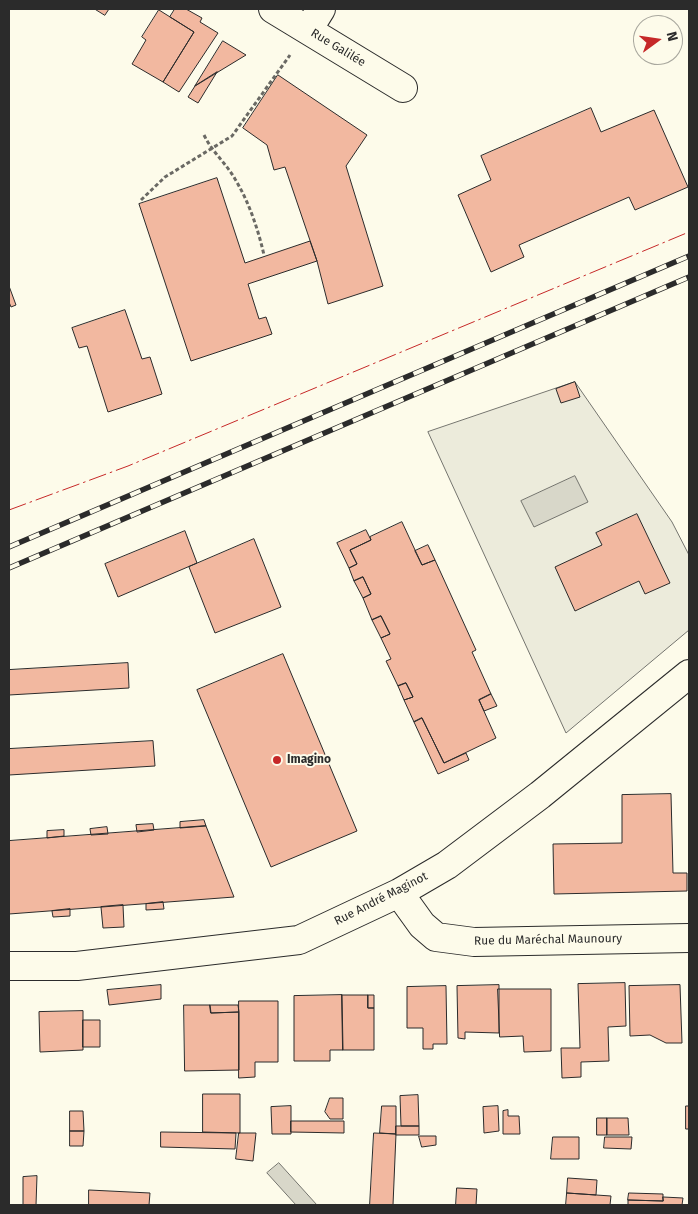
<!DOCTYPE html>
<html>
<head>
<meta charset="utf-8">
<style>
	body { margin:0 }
	#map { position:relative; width:698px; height:1214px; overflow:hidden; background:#fdfbea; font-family:"Fira Sans",sans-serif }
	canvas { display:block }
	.frame { position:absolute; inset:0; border:10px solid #2b2b2b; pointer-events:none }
	.north { position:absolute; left:633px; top:15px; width:50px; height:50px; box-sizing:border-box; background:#fdfbea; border:1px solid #a9a89e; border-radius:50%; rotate:76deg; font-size:14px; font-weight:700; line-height:20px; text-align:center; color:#2b2b2b }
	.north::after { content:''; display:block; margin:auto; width:18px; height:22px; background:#c62828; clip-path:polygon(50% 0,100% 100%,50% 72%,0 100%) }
</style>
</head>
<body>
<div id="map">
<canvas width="698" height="1214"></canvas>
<div class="frame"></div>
<div class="north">N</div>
</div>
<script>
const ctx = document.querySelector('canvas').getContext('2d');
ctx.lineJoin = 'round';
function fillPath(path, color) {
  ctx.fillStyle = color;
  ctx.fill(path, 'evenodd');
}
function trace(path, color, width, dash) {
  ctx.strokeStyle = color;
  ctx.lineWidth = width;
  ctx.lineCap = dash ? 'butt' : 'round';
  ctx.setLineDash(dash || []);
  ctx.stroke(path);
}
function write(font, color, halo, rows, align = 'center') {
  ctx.font = font + ' "Fira Sans",sans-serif';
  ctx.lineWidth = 4;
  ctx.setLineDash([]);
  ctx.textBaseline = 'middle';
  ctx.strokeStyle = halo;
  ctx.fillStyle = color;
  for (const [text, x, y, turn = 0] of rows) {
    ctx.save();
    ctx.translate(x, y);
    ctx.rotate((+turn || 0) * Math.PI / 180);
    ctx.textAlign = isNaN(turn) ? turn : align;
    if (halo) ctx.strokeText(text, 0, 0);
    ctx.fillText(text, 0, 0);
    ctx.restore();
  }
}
const green = new Path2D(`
	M575,382L672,522L689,555V630L566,733L428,432Z`);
const water = new Path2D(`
	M575,476L588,502L534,527L521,501Z
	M279,1163L317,1205H296L267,1173Z`);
const building = new Path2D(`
	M95,9H109L105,15Z
	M175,9H186L202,18L200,22L218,33L179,92L163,82L194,32L170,17Z
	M159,10L194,32L163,82L132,64L146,40L142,37Z
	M223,41L246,55L195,86Z
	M217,72L198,103L188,97L195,86Z
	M278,75L367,135L346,166L383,286L328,304L317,261L285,167L274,170L267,145L243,128Z
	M591,108L601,132L654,110L688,187L635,210L629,197L519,245L524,257L491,272L458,195L491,180L481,156Z
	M217,178L245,263L310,241L317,261L248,284L259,319L266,317L272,334L191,361L139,204Z
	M9,286L16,305L11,307L9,302Z
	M125,310L142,359L150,357L162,394L108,412L87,346L79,348L72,328Z
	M575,382L580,397L561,403L556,389Z
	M637,514L670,583L645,594L639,581L575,611L555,567L602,545L596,533Z
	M402,522L422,565L435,560L476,650L472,652L491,694L479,700L496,738L444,763L422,718L414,722L404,700L413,697L406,683L398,686L386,661L391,659L381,638L390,634L381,616L372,620L363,598L371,594L363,577L354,581L349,568L357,564L350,550L371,540L370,537Z
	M366,530L371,540L350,550L357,564L349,568L337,543Z
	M185,531L197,563L118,597L105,564Z
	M254,539L281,607L215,633L189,567Z
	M428,545L435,560L422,565L415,551Z
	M363,577L371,594L363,598L354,581Z
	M381,616L390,634L381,638L372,620Z
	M283,654L357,831L271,867L197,690Z
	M128,663L129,688L9,695V670Z
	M406,683L413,697L404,700L398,686Z
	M491,694L497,706L484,711L479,700Z
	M422,718L444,763L466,753L469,760L438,774L414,722Z
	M153,741L155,766L9,775V749Z
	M671,794L673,873H687V891L554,894L553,844L622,843V795Z
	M204,820L206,826L180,828V822Z
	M153,824L154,830L137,832L136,825Z
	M206,826L234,897L9,914V841Z
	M107,827L108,834L91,835L90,829Z
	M64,830V836L47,838V831Z
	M163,902L164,909L146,910V904Z
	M123,905L124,927L103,928L101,907Z
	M70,909V916L53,917L52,911Z
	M625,983L626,1026L608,1027L609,1061L581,1062V1077L562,1078L561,1048H580L578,984Z
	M161,985V999L109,1005L107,990Z
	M499,985V1033L465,1032V1039L458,1038L457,986Z
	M680,985L682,1043H666L650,1035L630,1036L629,986Z
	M446,986L447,1044H433V1049H423V1028H407V987Z
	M498,989H551V1051L524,1052L523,1036L500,1037Z
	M342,995H368V1008H374V1050H343Z
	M342,995L343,1050H330V1061H294V996Z
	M368,995H374V1008H368Z
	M239,1001H278V1062H255V1077L239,1078Z
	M184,1005H210L211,1013L239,1012V1070L185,1071Z
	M210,1005H238L239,1012L211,1013Z
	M83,1011V1050L40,1052L39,1012Z
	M83,1020H100V1047H83Z
	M203,1094H240V1133L203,1132Z
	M418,1095L419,1126H401L400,1096Z
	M330,1098H343V1119H330L325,1112Z
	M291,1106V1134H272L271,1107Z
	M382,1106H396V1134L380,1133Z
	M498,1106L499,1131L484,1133L483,1107Z
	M686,1106H689V1129H686Z
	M508,1110V1116H519L520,1134H503V1111Z
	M70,1111H83L84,1131H70Z
	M597,1118H607V1135H597Z
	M607,1118H628L629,1135H607Z
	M291,1121H344V1133L291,1132Z
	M396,1126H419V1135H396Z
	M70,1131H84L83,1146H70Z
	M161,1132L236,1133L235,1149L161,1147Z
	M239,1133H256L253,1161L236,1159Z
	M374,1133L396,1134L393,1205H370Z
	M419,1136H436V1145L422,1147Z
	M553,1137H579V1159H551Z
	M605,1137H632L631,1149L604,1148Z
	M37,1176L36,1205H23V1177Z
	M568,1178L597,1180L596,1195L567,1193Z
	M457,1188L477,1189L476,1205H456Z
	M89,1190L150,1193L149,1205H89Z
	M567,1193L611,1196L610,1205H566Z
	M629,1193L663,1194V1201L628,1200Z
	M663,1197L683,1198L682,1205H628V1200L663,1201Z`);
const path = new Path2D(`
	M204,135C212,152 226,163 235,179C249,202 258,229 264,255
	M141,200L165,177L232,136L290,55`);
const minor = new Path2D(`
	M273,9L403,88
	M308,30L321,9
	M399,893L422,925L436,937L474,942L689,938
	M9,966H77L299,940L399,893L447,865L540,795L689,674`);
const rail = new Path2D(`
	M9,547L689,256
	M9,568L689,277`);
const power = new Path2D(`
	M9,510L128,466L689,232`);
const markers = [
	[277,760,5,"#c62828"]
];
const streetNames = [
	["Rue Galilée",338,48,31],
	["Rue André Maginot",381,899,-27],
	["Rue du Maréchal Maunoury",548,940,-1]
];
const poiNames = [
	["Imagino",287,760]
];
fillPath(green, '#ecebdb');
trace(green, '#74746e', 1);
fillPath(water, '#d8d7c9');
trace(water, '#74746e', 1);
fillPath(building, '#f2b8a0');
trace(building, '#2b2b2b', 1);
trace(minor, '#2b2b2b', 30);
trace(path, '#6a6964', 3, [4, 2.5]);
trace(minor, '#fdfbea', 28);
trace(rail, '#2b2b2b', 5.5);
trace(rail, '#fdfbea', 4, [11]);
trace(power, '#c62828', 1, [18, 4, 2.5, 4]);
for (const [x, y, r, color] of markers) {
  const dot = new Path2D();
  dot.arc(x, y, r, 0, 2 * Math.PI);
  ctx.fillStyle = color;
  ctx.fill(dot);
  trace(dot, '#fdfbea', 2);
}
write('12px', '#2b2b2b', '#fdfbea', streetNames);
write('bold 12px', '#2b2b2b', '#fdfbea', poiNames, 'left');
</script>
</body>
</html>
